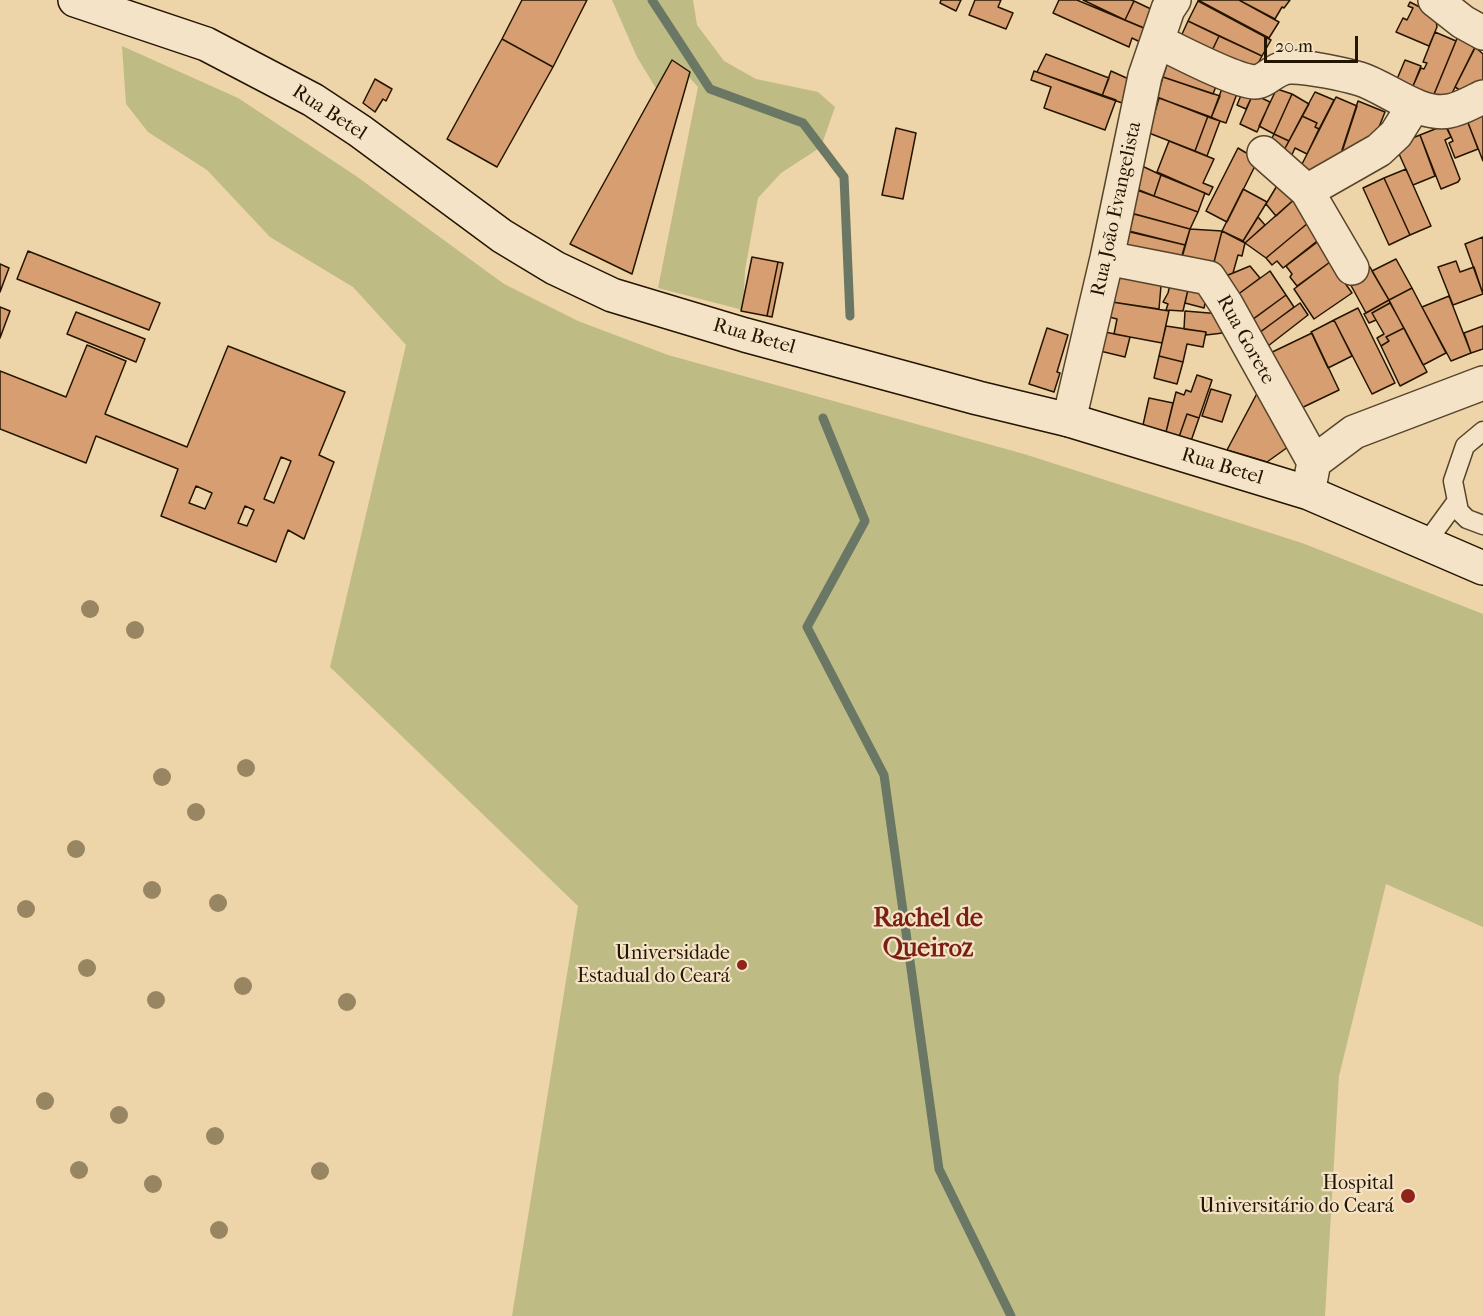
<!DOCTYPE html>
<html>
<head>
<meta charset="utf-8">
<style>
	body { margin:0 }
	#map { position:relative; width:1483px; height:1316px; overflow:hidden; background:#eed4a9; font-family:"IM FELL French Canon",serif }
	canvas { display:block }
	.scale { position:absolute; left:1264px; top:36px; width:94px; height:27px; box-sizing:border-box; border:3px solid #241501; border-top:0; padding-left:8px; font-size:18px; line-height:21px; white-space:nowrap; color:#241501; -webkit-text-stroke:4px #f4e3c7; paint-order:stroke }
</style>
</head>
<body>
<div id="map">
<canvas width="1483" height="1316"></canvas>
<div class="scale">20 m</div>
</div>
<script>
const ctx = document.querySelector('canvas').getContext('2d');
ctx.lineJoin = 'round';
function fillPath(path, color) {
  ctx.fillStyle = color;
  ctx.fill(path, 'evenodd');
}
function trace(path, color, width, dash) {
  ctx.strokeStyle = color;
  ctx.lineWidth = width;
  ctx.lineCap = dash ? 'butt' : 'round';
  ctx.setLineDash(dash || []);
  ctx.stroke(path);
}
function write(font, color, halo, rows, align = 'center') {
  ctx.font = font + ' "IM FELL French Canon",serif';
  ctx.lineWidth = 4.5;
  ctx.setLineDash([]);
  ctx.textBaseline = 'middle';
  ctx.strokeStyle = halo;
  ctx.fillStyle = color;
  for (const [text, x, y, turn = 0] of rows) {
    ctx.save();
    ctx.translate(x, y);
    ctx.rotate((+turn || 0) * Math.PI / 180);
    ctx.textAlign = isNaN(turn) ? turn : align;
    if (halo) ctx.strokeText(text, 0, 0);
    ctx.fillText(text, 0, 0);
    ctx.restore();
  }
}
const green = new Path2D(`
	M612,0H693L697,25L724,61L756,79L818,92L835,107L821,147L781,173L758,198L745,270L743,310L658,288L698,87L675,62L660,95L637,57Z
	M122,46L238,98L356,176L504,284L578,321L668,355L1024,454L1302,543L1483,614V927L1386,884L1339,1076L1325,1316H512L578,906L330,667L406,345L353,287L270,237L207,170L148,132L126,104Z`);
const stream = new Path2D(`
	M652,0L710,89L803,123L844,177L850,316
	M823,418L865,521L807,627L884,775L939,1169L1011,1316`);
const building = new Path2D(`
	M522,0H587L553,67L502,39Z
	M941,0H961L956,11L940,3Z
	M975,0H1001L998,7L1013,13L1006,29L969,15Z
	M1059,0H1077L1146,29L1140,42L1132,38L1129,47L1053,13Z
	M1083,0H1131L1134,1L1125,20Z
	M1198,0H1239L1279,22L1269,38Z
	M1239,0H1290L1284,8L1282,7L1275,19Z
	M1134,1L1153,10L1144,28L1125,20Z
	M1198,1L1271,40L1262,56L1188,21Z
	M1410,2L1439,17L1436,21L1437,27L1429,46L1396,32L1403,18L1407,20L1413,8L1408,6Z
	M1188,21L1219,36L1209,57L1178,43Z
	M1435,32L1456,41L1430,104L1409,95L1421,68L1424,69L1427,63L1423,62Z
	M1219,36L1262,56L1251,77L1209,57Z
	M1458,36L1476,46L1448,101L1432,99Z
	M502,39L553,67L497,167L447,139Z
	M1475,47L1483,54V80L1466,94L1455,87Z
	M1046,54L1109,78L1102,96L1037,72Z
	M1169,58L1220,76L1213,94L1163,77Z
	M672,60L690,72L632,274L570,244Z
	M1405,60L1421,66L1411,91L1395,84Z
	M1034,71L1116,100L1105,130L1044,108L1051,87L1031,80Z
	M1111,71L1131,80L1125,104L1102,96Z
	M1163,77L1220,96L1211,118L1157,97Z
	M1226,78L1241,83L1226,123L1211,118Z
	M375,79L392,89L386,101L383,99L375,112L363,103Z
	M1244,88L1254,92L1246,109L1237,105Z
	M1276,90H1280L1292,94L1274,134L1259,126Z
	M1315,92L1334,100L1319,129L1315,127L1317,123L1302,116Z
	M1253,94L1270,102L1257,132L1240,124Z
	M1292,94L1309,104L1289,141L1274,134Z
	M1336,97L1357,106L1337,167L1321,177L1300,168Z
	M1159,98L1208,116L1195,151L1149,133Z
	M1358,101L1385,112L1375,137L1354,156L1342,150Z
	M1483,107V161L1465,115Z
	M1465,115L1478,149L1455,158L1449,143L1453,141L1445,123Z
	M1208,116L1220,121L1207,156L1195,151Z
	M1302,116L1317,123L1315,127L1319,129L1307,154L1295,148L1290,159L1282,154Z
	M1445,125L1451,137L1445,140L1460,179L1458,182L1441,189L1420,135Z
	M896,128L916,133L903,199L882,195Z
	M1274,134L1289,141L1282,154L1268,146Z
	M1420,135L1435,176L1413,185L1395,145Z
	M1169,141L1214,159L1203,183L1213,187L1209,195L1157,172Z
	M1238,148L1258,160L1227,222L1206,211Z
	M1140,165L1161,175L1154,196L1134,188Z
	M1406,169L1431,226L1410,235L1384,178Z
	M1161,175L1205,193L1198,212L1154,196Z
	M1384,178L1410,235L1389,245L1363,188Z
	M1281,179L1298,196L1276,216L1266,204Z
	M1243,189L1267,202L1243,241L1222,231Z
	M1137,190L1198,212L1190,229L1131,213Z
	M1298,196L1314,218L1266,258L1245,243Z
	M1134,214L1190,229L1185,245L1129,231Z
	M1258,217L1265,225L1245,243L1243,241Z
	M1314,218L1326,234L1283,268L1277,261L1272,265L1266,258Z
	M1190,229L1222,231L1212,270L1181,261Z
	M1126,231L1185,245L1179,266L1120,255Z
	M1222,231L1245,243L1242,256L1238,255L1233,273L1228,275L1212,270Z
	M1483,237V294L1465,244Z
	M1320,240L1330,262L1297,286L1290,277L1292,274L1286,266Z
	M28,251L160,303L149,330L17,279Z
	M752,257L778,262L767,316L741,311Z
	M1396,259L1412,288L1389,300L1372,271Z
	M1456,261L1460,272L1474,267L1483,294L1453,305L1438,267Z
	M778,262L783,263L772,317L767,316Z
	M1330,262L1352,293L1314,319L1294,289Z
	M0,264L9,268L0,292Z
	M1119,266L1162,274L1159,309L1112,302Z
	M1250,266L1260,278L1233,298L1221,278Z
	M1370,267L1389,300L1366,313L1348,280Z
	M1270,271L1286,295L1248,323L1233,298Z
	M1172,276L1190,281L1183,311L1166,310L1168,304L1163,302L1168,293Z
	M1189,285L1208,290L1204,308L1185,303Z
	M1412,288L1446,353L1423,365L1389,300Z
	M1286,295L1294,307L1251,339L1242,327Z
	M1449,296L1471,353L1451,361L1422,307Z
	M1389,300L1390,303L1372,313L1376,320L1369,323L1364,314Z
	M1112,302L1169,311L1162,343L1114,334L1117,319L1109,317Z
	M1300,303L1308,315L1259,353L1249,340Z
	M1390,303L1404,328L1386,337L1389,341L1381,346L1377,338L1384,334L1372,313Z
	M0,307L10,311L0,338Z
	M1358,308L1395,383L1372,394L1334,320Z
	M1185,311L1221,314L1231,332L1206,335V332L1184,329Z
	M76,312L145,339L136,362L67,334Z
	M1334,320L1352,356L1328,368L1311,332Z
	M1166,326L1206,332L1203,347L1187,344L1183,362L1159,356Z
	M1483,326V349L1471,353L1464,333Z
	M1047,328L1068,335L1057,372L1060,373L1054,392L1029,384Z
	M1404,328L1427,372L1400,386L1381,346L1389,341L1386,337Z
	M1105,332L1130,337L1125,357L1100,351Z
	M1312,333L1339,390L1293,412L1264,356Z
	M87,345L126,361L105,414L187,447L228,346L345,392L319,455L334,462L304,539L288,530L276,562L161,516L178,469L96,436L86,463L0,429V371L66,397ZM281,457L291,461L274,503L264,499ZM196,486L212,493L205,509L189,503ZM245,506L254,510L247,526L238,523Z
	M1159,356L1183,362L1177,384L1154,378Z
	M1197,375L1212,380L1199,418L1187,414L1179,437L1166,432L1176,392L1184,395L1186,390L1191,392Z
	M1262,384L1295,442L1267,462L1227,450Z
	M1211,389L1231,395L1222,422L1202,416Z
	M1149,398L1173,403L1166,432L1143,425Z
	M1187,414L1199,418L1191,441L1179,437Z`);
const lane = new Path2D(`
	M1483,431L1465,446L1453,481L1459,511L1467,519L1483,525
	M1426,543L1456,502`);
const street = new Path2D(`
	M1435,0L1463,22L1483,33
	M1157,41C1178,51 1234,81 1255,82C1266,82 1276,66 1292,67C1309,67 1343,74 1360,79C1386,87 1420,117 1449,111C1461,109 1472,102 1483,97
	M1264,153L1307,191L1352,268
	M1307,191L1379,150L1396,134L1414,105
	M1107,258L1209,278L1226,304L1314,462
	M1069,420L1107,258L1145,76L1168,9L1174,0
	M1310,483L1314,462L1354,432L1483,383`);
const secondary = new Path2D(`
	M75,0L206,44L313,100L360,131L502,236L555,268L612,295L745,335L978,398L1069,420L1309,493L1483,568`);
const trees = [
	[90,609],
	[135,630],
	[246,768],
	[162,777],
	[196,812],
	[76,849],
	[152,890],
	[218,903],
	[26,909],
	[87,968],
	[243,986],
	[156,1000],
	[347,1002],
	[45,1101],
	[119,1115],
	[215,1136],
	[79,1170],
	[320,1171],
	[153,1184],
	[219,1230]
];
const markers = [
	[742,965,6,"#8f2418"],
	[1408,1196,8,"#8f2418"]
];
const streetNames = [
	["Rua Betel",329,113,33],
	["Rua João Evangelista",1117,209,-78],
	["Rua Betel",754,337,16],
	["Rua Gorete",1245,340,61],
	["Rua Betel",1222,467,17]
];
const poiNames = [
	["Universidade",730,954],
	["Estadual do Ceará",730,977],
	["Hospital",1394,1184],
	["Universitário do Ceará",1394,1207]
];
const districtNames = [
	["Rachel de",928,920],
	["Queiroz",928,950]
];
fillPath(green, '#bebb84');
trace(stream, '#6a7765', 9);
fillPath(building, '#d79e71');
trace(building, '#241501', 1.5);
trace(lane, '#56452b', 21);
trace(street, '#56452b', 36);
trace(secondary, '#241501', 36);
trace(lane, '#f4e3c7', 18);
trace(street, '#f4e3c7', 33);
trace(secondary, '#f4e3c7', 33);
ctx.fillStyle = '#988662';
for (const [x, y] of trees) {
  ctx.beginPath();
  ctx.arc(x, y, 9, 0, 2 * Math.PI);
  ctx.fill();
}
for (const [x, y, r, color] of markers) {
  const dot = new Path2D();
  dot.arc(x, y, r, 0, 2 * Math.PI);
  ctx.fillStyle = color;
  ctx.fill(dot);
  trace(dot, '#f4e3c7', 2);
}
write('20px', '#241501', '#f4e3c7', streetNames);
write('20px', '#241501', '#f4e3c7', poiNames, 'right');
write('bold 26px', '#7a1f14', '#f4e3c7', districtNames);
</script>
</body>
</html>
